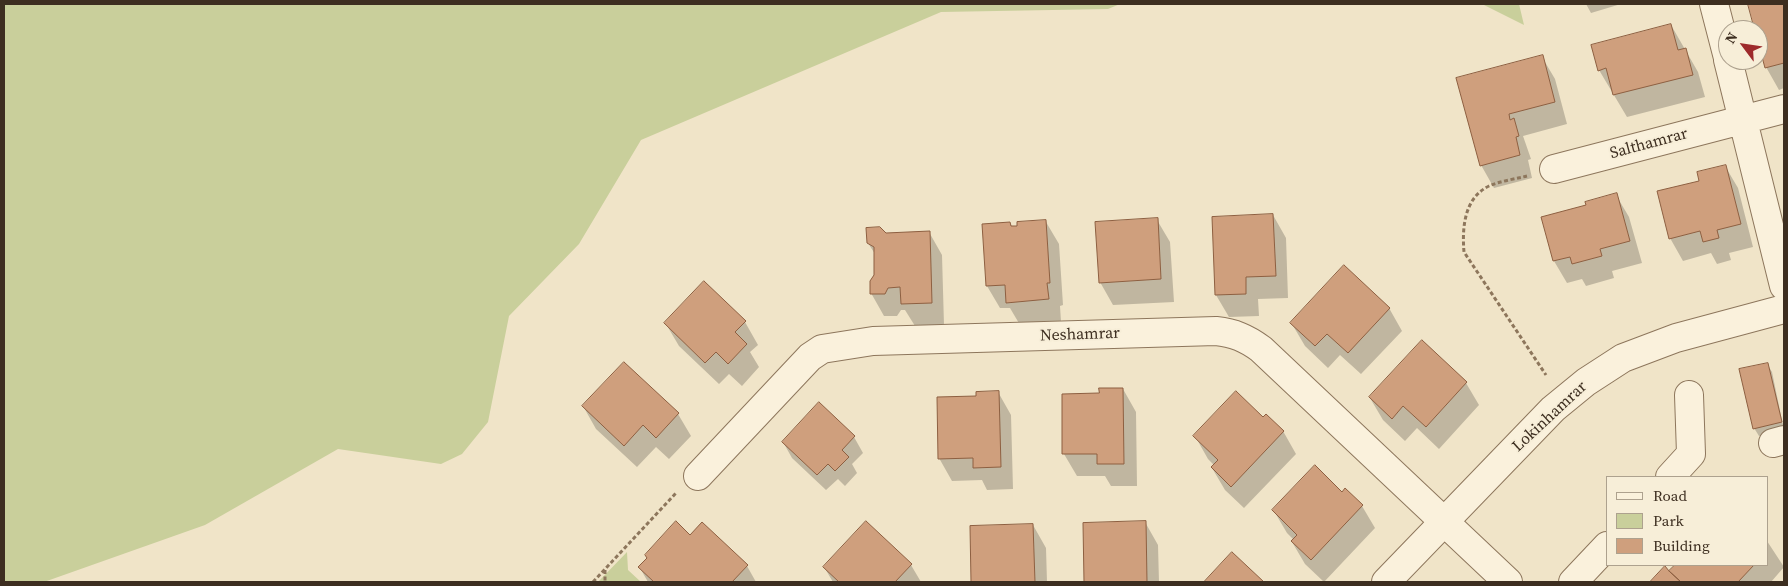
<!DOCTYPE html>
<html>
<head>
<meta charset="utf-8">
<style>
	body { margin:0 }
	#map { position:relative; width:1788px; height:586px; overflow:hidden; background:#f0e4c8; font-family:"Source Serif 4",serif }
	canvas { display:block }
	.frame { position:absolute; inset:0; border:5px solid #3d2e20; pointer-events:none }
	.legend { position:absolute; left:1606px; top:476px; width:162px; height:90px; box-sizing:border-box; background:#f7eed8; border:1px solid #ada18e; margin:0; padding:6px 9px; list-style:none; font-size:15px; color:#3d2e20 }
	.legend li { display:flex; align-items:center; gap:10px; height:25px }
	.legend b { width:25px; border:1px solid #ada18e }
	.north { position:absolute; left:1718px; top:20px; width:50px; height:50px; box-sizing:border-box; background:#f7eed8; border:1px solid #ada18e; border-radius:50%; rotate:301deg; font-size:14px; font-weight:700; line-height:20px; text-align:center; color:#3d2e20 }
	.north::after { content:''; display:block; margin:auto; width:18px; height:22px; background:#9e2a2b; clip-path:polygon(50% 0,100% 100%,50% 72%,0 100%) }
</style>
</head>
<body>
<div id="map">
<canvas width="1788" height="586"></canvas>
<div class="frame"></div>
<ul class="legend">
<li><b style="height:6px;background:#faf1dc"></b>Road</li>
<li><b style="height:14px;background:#c9cf9b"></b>Park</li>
<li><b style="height:14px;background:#cf9f7d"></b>Building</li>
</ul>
<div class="north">N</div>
</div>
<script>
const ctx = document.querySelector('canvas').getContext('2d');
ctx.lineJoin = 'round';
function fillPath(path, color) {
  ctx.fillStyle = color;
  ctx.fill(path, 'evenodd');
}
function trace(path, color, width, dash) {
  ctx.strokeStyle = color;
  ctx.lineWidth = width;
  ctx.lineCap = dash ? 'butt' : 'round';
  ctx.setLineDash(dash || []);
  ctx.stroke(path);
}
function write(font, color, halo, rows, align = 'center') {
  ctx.font = font + ' "Source Serif 4",serif';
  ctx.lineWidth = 4;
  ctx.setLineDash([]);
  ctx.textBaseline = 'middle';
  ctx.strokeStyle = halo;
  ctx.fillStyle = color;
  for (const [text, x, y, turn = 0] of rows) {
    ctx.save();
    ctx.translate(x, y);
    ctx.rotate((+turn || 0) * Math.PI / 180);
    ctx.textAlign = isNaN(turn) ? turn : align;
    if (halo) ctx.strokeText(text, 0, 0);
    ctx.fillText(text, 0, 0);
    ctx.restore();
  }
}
const green = new Path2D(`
	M4,4H1120L1108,9L941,12L641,140L579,244L509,316L488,422L462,454L441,464L338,449L205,525L44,582H4Z
	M1482,4H1519L1524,25Z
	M627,552L628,570L641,582H598Z`);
const shadow = new Path2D(`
	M1586,4H1621L1591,13Z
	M1749,4H1784V88L1779,90L1766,67Z
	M1671,25L1698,72L1705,97L1627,117L1599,70Z
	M1542,57L1555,79L1567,124L1523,136L1531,159L1528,160L1532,178L1494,188L1481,165L1458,79Z
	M1725,166L1738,188L1753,247L1729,253L1731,260L1717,264L1711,253L1683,261L1670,238L1701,182Z
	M1616,195L1629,217L1642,263L1612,271L1614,278L1586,286L1582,279L1567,283L1554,261L1543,218L1588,206Z
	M1273,215L1286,238L1288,298L1258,299L1259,316L1229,317L1216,295Z
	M1157,220L1170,242L1174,302L1113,305L1100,282Z
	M1046,222L1059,244L1063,305L1060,306L1061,322L1020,325L1010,308H1000L987,286L1010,223L1012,227Z
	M929,232L942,255L944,325L915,326L905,310H901L897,316H884L871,293L876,276L875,254L868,243L886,234Z
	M1389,308L1402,331L1361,374L1340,355L1328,368L1305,346L1292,324Z
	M745,322L758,345L750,352L759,367L742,386L729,374L719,384L679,346L666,324Z
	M1422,342L1466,383L1479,405L1439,449L1417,428L1405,441L1383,420L1370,398Z
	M1767,364L1772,372L1784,430L1759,436L1754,428Z
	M1123,389L1136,412L1137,486H1111L1105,476H1077L1064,454L1101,394Z
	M998,392L1011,415L1013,489L987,490L982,480L952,481L939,458L977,398Z
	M583,406L678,414L691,436L669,459L656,447L637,467L596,429Z
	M1263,419L1283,431L1296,454L1244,508L1225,490L1212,468L1214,465L1208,459L1195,436Z
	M854,437L863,453L852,464L857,473L845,486L838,479L826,490L792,458L783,442Z
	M1342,494L1362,506L1375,528L1324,582L1305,564L1292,542L1294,540L1287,533L1274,511Z
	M1145,522L1158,545L1159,582H1086L1084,524Z
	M702,524L747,566L756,582H648L640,568L690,536Z
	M1033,525L1046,548L1047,582H973L971,527Z
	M1767,541L1784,567L1771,582H1651L1665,568L1669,572L1677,565H1767Z
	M1232,554L1263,582H1206Z
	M911,565L921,582H833L824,567Z`);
const building = new Path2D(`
	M1748,4H1784V63L1765,68L1758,42V30H1755Z
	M1671,24L1678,50L1686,48L1693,75L1613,95L1606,68L1598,71L1591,45Z
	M1543,55L1555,102L1509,114L1510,120L1514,118L1519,136L1516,137L1520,155L1480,166L1456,78Z
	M1726,165L1741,224L1717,230L1719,238L1703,242L1700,231L1669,239L1657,191L1699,181L1697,172Z
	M1617,193L1630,241L1600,249L1602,256L1572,264L1570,257L1553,261L1541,217L1586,205L1585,202Z
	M1273,214L1276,276L1246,277V294L1215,295L1212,217Z
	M1158,218L1161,279L1099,283L1095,222Z
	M1046,220L1050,283H1047L1049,299L1006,303L1005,285L986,286L982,224L1010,222L1011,226H1017V222Z
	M880,227L886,233L930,231L932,303L901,304L900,287L888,288L885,294H870V281L874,275V247L867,243L866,228Z
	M1344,265L1390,308L1348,353L1327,334L1315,346L1290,323Z
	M704,281L746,321L735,332L747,344L728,364L716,352L705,363L664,323Z
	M1422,340L1467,382L1426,427L1403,406L1392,419L1369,397Z
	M624,362L679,413L656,438L643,425L624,446L582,406Z
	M1768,363L1782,422L1753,429L1739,369Z
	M1099,388H1123L1124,464H1097V454H1062V394L1099,393Z
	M999,391L1001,467L973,468V458L938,459L937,397L976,396V392Z
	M1236,391L1263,417L1266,414L1284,431L1231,487L1211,467L1218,460L1193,436Z
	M819,402L855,436L842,450L849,457L835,471L828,464L817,475L782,442Z
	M1315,465L1342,492L1345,488L1363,505L1311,560L1291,541L1297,535L1272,510Z
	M676,521L690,535L702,522L748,565L732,582H654L638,567L647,558L645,555Z
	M866,521L912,564L895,582H839L823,567Z
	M1146,521L1147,582H1084L1083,523Z
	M1033,524L1035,582H971L970,526Z
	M1232,552L1264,582H1204Z
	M1675,565H1754L1738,582H1681L1669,571Z
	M1665,566L1669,571L1681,582H1650Z`);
const path = new Path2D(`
	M1527,176C1515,179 1500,181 1489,186C1464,198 1462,228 1464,252L1546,375
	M605,570V582
	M593,582L676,493`);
const minor = new Path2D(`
	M1714,4L1728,58
	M1728,60L1784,286
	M1554,169L1784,109
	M1773,443L1784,440
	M698,476L810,357L822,349L873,341L1216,331C1234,333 1246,338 1261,349L1508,582
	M1670,477L1691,454L1689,395
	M1386,582L1553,409L1586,382L1623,358L1676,338L1784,309
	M1573,582L1607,546`);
const streetNames = [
	["Salthamrar",1649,144,-15],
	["Neshamrar",1080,335,-2],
	["Lokinhamrar",1550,417,-43]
];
fillPath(green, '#c9cf9b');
fillPath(shadow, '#0003');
fillPath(building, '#cf9f7d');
trace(building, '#8d5f41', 1);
trace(minor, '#8d765c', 30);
trace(path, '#8d765c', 3, [4, 2.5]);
trace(minor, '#faf1dc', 28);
write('16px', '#3d2e20', '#f7eed8', streetNames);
</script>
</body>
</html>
